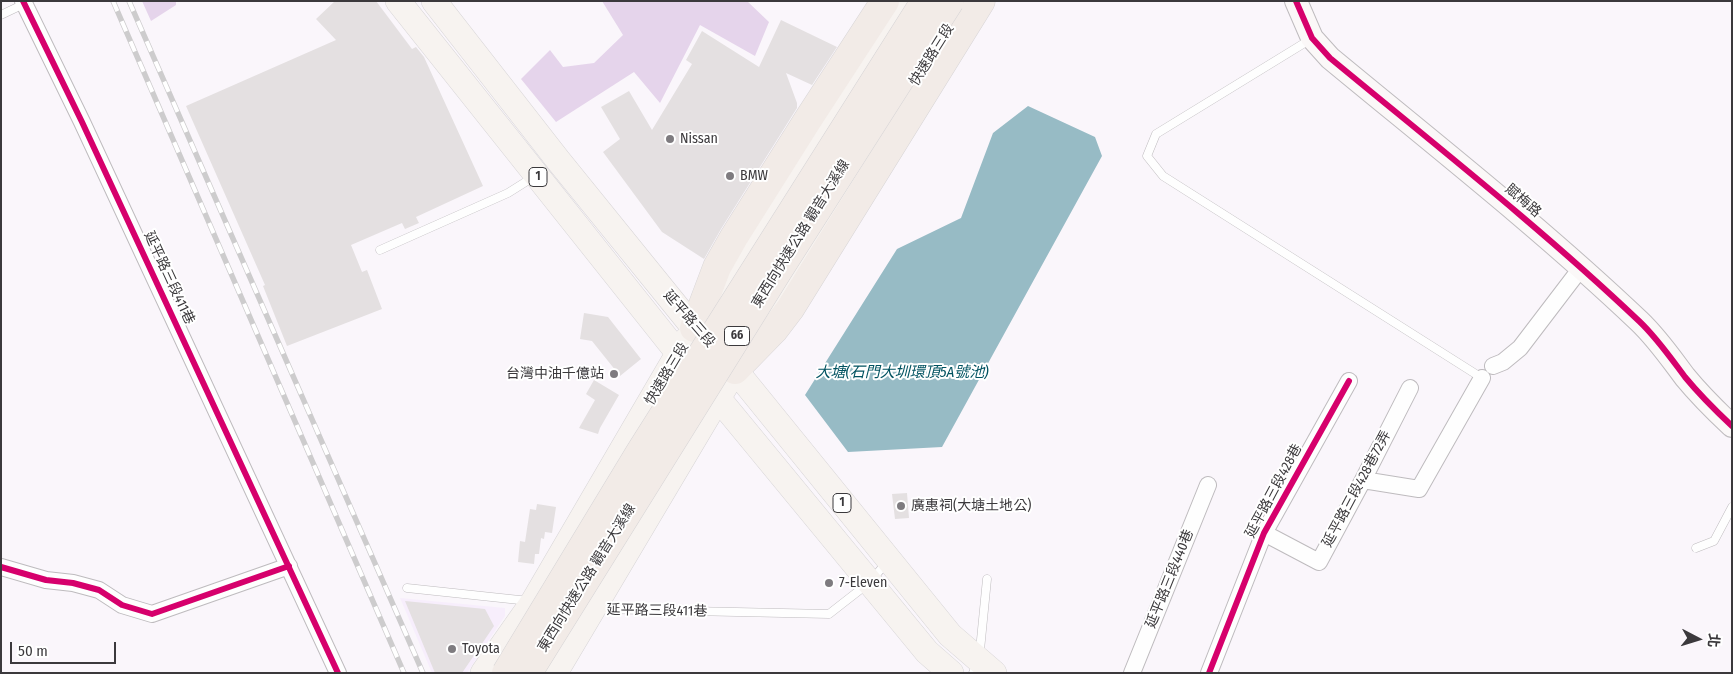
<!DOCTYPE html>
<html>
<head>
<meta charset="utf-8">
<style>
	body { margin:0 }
	#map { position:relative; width:1733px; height:674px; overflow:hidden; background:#faf6fb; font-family:"Fira Sans Condensed","Noto Sans TC",sans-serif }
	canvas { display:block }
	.frame { position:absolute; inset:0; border:2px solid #3b393c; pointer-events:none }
	.north { position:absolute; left:1673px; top:614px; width:50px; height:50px; -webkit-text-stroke:4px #fff; paint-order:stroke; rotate:95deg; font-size:14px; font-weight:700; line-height:20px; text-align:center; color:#3b393c }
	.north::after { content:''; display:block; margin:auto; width:18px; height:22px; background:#3b393c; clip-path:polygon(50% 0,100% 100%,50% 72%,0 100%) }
	.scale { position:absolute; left:10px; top:642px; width:106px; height:22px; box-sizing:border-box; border:2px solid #3b393c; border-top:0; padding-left:6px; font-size:15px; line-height:18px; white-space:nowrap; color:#3b393c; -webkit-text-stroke:4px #fff; paint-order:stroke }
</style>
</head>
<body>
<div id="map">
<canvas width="1733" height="674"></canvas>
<div class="frame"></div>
<div class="north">北</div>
<div class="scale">50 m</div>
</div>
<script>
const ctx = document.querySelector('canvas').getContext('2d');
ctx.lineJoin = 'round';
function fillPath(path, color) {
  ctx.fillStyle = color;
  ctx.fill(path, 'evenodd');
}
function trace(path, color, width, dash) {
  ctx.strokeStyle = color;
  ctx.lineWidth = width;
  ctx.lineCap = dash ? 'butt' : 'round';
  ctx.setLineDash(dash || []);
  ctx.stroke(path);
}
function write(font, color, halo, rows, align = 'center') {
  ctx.font = font + ' "Fira Sans Condensed","Noto Sans TC",sans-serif';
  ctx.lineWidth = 4;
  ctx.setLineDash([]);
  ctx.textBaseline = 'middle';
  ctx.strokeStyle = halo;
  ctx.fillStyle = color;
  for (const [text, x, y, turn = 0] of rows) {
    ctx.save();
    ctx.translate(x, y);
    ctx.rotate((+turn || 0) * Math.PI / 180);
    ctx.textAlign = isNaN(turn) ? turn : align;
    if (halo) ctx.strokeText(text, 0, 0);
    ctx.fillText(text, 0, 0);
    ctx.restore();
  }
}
const commercial = new Path2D(`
	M400,598L505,608V616L467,673H432Z`);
const green = new Path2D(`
	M142,1H176V5L151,21Z
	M602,1H747L769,22L755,56L700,25L660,103L634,72L556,122L521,79L550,50L563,67L594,63L623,35Z`);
const water = new Path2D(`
	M1028,106L1095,137L1102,156L942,447L848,452L805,395L897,249L961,218L993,133Z`);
const building = new Path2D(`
	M335,1H376L412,49L416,47L424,57L483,186L416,217L419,223L405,229L402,223L351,245L362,272L367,270L382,309L287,346L263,286L265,285L186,106L336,40L316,19Z
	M781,20L837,47L812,85L786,73L797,103V108L721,229L704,259L662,232L603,152L620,139L601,107L629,91L652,130L692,64L686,60L702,31L759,67Z
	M584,313L608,317L641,359L620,376L592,341L580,339Z
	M594,380L619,395L600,428L598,434L579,428L595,400L586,394Z
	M907,493L909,518L895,519L892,494Z
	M537,504L556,507L552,533L545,532L544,539L541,538L539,554H535L534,564L518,562L520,541L525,542L530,509L536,510Z
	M405,601L485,609L494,626L462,673H435Z`);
const lane = new Path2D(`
	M1,15L24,4
	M1311,39L1156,134L1147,156L1163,176L1482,378
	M380,250L508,193L535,176
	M1696,548L1714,541L1732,507
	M407,588L529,601
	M597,609L829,614L870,582L886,563
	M973,673L979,660L987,579`);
const street = new Path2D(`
	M23,1L82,122L338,673
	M1493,366L1503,362L1520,348L1581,268
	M1363,480L1419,489L1482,378
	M1264,533L1319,562L1363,480L1410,388
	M1,567L46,580L73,583L99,590L122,605L152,614L289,566
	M1132,673L1208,485
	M1209,673L1264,533L1349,381`);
const secondary = new Path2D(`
	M1296,1L1312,38L1330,58C1434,144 1541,228 1639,321C1657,338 1670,357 1685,377C1699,394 1716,411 1732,426`);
const primary = new Path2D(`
	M398,1L678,353L718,398L927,652L951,673
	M434,1L558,160L694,328L735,370L950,635L994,673
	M710,305L903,1
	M749,346L906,96
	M483,673L533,602L686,340
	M555,673L726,385`);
const highway = new Path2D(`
	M694,328L717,267L734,237L807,121L885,1
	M735,370L774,330L790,309L981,1`);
const rail = new Path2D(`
	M113,1L404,673
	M129,1L423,673`);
const highwayBridge = new Path2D(`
	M506,673L640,452L925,1
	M528,673L778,271L950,1`);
const cycleway = new Path2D(`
	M23,1L82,122L338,673
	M1296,1L1312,38L1330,58C1434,144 1541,228 1639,321C1657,338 1670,357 1685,377C1699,394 1716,411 1732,426
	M1,567L46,580L73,583L99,590L122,605L152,614L289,566
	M1209,673L1264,533L1349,381`);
const markers = [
	[670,139,5,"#7e7b7f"],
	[730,176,5,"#7e7b7f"],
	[614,374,5,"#7e7b7f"],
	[901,506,5,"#7e7b7f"],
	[829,583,5,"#7e7b7f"],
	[452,649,5,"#7e7b7f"]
];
const shields = [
	[538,177,18],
	[737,336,25],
	[842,503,18]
];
const shieldNames = [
	["1",538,177],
	["66",737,336],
	["1",842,503]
];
const streetNames = [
	["快速路三段",932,55,-58],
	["賦梅路",1523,201,41],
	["東西向快速公路 觀音大溪線",801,234,-58],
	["延平路三段411巷",169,278,65],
	["延平路三段",689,319,49],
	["快速路三段",667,374,-59],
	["延平路三段428巷72弄",1357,489,-62],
	["延平路三段428巷",1274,491,-62],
	["東西向快速公路 觀音大溪線",587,578,-58],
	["延平路三段440巷",1170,579,-68],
	["延平路三段411巷",657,611,1]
];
const poiNames = [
	["Nissan",680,139],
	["BMW",740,176],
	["台灣中油千億站",604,374,"right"],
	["廣惠祠(大塘土地公)",911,506],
	["7-Eleven",839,583],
	["Toyota",462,649]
];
const waterNames = [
	["大塘(石門大圳環頂5A號池)",902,373]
];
fillPath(commercial, '#f7eefc');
fillPath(green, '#e5d4eb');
fillPath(water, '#97bbc5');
fillPath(building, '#e4e0e1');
trace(lane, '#bebbbe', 9);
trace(street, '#bebbbe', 18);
trace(secondary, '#bebbbe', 24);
trace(primary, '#d6d4d6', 26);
trace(highway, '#d6d4d6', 29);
trace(lane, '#fefefe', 8);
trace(street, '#fefefe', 16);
trace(secondary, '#fbf8f8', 22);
trace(primary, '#f7f3f0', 25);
trace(highway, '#f2ebe7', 28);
trace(rail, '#cdcccd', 5.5);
trace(rail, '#fff', 4, [11]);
trace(highwayBridge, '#d6d4d6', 29, []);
trace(highwayBridge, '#f2ebe7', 28);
trace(cycleway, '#d6006c', 6);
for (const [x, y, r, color] of markers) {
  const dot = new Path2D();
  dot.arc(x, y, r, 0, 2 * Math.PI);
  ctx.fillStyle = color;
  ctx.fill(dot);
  trace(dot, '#fff', 2);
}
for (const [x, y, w] of shields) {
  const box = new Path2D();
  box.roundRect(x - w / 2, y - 9.5, w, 19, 4);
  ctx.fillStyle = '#fff';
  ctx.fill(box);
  trace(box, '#3b393c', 1);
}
write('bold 12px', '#3b393c', null, shieldNames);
write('14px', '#3b393c', '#fff', streetNames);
write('14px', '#3b393c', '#fff', poiNames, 'left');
write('italic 15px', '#005260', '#fff', waterNames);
</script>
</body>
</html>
